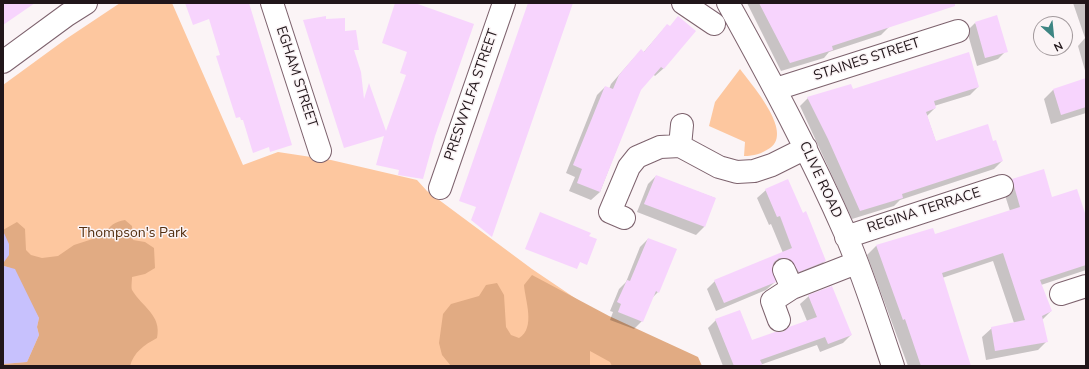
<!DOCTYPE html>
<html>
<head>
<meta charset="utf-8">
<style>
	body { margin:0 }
	#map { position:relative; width:1089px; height:369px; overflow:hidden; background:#fbf4f6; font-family:"Nunito Sans",sans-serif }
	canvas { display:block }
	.frame { position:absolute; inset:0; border:4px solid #21161a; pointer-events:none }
	.north { position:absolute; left:1033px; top:16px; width:40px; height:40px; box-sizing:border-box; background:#fbf4f6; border:1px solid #a49b9e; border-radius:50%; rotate:153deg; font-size:11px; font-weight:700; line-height:16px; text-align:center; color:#21161a }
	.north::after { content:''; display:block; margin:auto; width:14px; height:18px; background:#3d8583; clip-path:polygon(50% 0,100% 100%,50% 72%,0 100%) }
</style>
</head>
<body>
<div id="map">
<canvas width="1089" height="369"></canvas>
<div class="frame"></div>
<div class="north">N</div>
</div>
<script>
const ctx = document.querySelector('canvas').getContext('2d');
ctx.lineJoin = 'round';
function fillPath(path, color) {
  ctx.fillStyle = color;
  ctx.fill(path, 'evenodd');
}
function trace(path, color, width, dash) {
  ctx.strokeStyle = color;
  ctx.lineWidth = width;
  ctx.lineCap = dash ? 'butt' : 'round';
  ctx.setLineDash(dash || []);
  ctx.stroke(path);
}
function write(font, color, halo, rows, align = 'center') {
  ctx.font = font + ' "Nunito Sans",sans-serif';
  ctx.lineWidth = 3;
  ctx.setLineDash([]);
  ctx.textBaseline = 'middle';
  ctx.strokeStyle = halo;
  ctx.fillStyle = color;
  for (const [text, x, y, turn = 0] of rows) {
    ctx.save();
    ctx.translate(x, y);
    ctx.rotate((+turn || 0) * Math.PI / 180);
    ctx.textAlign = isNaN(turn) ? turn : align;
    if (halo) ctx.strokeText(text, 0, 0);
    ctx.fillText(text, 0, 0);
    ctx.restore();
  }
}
const green = new Path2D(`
	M120,3H172L243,165L278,152L331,160L417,180L427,191L532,269L606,319L689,366H3V85L66,39Z
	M740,69C751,84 794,132 770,148C761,154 754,156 744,156L745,142L709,126L715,102Z`);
const forest = new Path2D(`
	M125,220L132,226L133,240L145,242L154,248L155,268L145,274L132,277C132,281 131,287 132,290C142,307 162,315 157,338C144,345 134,352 130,366H3V364L27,362L39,335L37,327L39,318L10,268L4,266L3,230L17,222L25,229L26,250L31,255L42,258L58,256L74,245L105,235C109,225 115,222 125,220Z
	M532,275L609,316L698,357L702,366H612L610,362L590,351V366H451L442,355L439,343L443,314L451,304L479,296L486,285L497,283L504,295L506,327L511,335L519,338C536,328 525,300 524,285Z`);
const water = new Path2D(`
	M3,231L9,244V255L4,262V266L15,269L39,318L37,327L39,335L27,362L3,364Z`);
const shadow = new Path2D(`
	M747,3H954L889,27L881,35L829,52L824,58L781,71Z
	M1073,3H1086V74L1078,46L1085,38Z
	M975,23L1006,51L998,59L977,66L967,31Z
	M667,25L664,68L655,76L653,74L640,89L600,192L591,200L569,191L575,177L566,173L597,95L605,87L609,89L611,84L633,59L641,51L643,53Z
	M1086,80V113L1051,124L1044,99L1053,90Z
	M978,87L970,95L934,106L935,108L927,116L936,142L1002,161L994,169L900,200L894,206L852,219L800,106L808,98L853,90Z
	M656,176L715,198L704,227L696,235L637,212L648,184Z
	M1012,179L1052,198L1086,220V270L1041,285L1051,311L1042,320L1047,341L1038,350L986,360L982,337L992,328L1014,323L993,261L942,278L969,366H908L867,255L876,246L935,235L1010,211L1003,189Z
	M766,190L825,261L817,269L790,280L777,265L771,266L775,282L766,290L716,311L707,289L715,281L783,253L771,224L769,225L757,198Z
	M648,239L658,292L652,298L642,321L634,329L610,320L613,312L610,311L619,289L626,282L640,247Z
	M809,296L851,335L843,343L820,352L817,345L757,366H723L708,328L716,320L751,341L783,333L807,321L800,304Z`);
const building = new Path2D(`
	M3,3H35L3,25Z
	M185,3H249L292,145L270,152L269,147L253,153L243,120H241L240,117L236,118L216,56L220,55L209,19L193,25Z
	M395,3H415L474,24L435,136L423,179L398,175L399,170L376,165L384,136L344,148L303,20L326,16V19L345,18V31L356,30L359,50H354L361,72L364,99L369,83L386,131L406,75L400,73L407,52L382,43Z
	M528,3H573L492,237L471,220L476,207L459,201Z
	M759,3H955V6L832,46L833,50L790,63Z
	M997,15L1008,52L985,58L975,22Z
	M678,16L696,31L664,69L661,67L641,90L600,192L577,183L582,169L573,165L605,86L613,89L619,75L641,49L644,52L667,24L670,26Z
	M969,52L979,87L934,101L936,108L926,112L936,141L988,124L993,141L996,140L1003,161L902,194L903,198L860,211L828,139L807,97L851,84L853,89Z
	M1086,78V107L1061,115L1053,89Z
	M1044,169L1052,197L1077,189L1086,216V265L1040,280L1052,311L1042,316L1048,342L995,351L991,327L1025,320L1003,253L942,273L971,366H921L905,319L903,320L876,245L933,228L935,234L1020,207L1012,179Z
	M656,175L716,198L705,227L644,204Z
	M788,179L803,213L806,211L826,261L799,272L791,260L786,258H779L774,262L772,268L776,282L724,303L714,280L792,248L780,216L777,217L765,189Z
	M540,212L591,233L589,236L597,239L587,265L580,262L577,269L525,249Z
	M648,238L677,249L659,293L656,291L643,322L618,312L621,304L617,302L627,280L630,281Z
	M832,286L852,335L828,344L825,337L760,360L763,366H734L715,319L740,310L752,340L775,332H783L789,327L817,317L808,295Z`);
const minor = new Path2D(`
	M272,3L320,151
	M683,3L714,24
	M728,3C770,79 811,155 846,235C864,277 878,322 893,366
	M3,62L67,15L86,3
	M776,89L958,31
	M680,146L682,125
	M440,188L504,3
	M624,218L610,212L629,167L637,157L660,147L680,146L719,167L737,172L754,171L772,165L806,148
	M846,237L1002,186
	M784,270L792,288
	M1061,294L1086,286
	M779,320L772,301L792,288L856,263`);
const streetNames = [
	["STAINES STREET",867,60,-18],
	["EGHAM STREET",296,77,72],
	["PRESWYLFA STREET",472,95,-71],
	["CLIVE ROAD",820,180,65],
	["REGINA TERRACE",924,211,-18]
];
const parkNames = [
	["Thompson's Park",133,234]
];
fillPath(green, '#fdc79f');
fillPath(forest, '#e1ab83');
fillPath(water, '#c7c1fd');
fillPath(shadow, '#0003');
fillPath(building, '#f7d4fd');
trace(minor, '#7d626d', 24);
trace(minor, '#fff', 22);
write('14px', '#21161a', '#fbf4f6', streetNames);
write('14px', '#532f10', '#fbf4f6', parkNames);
</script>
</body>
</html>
